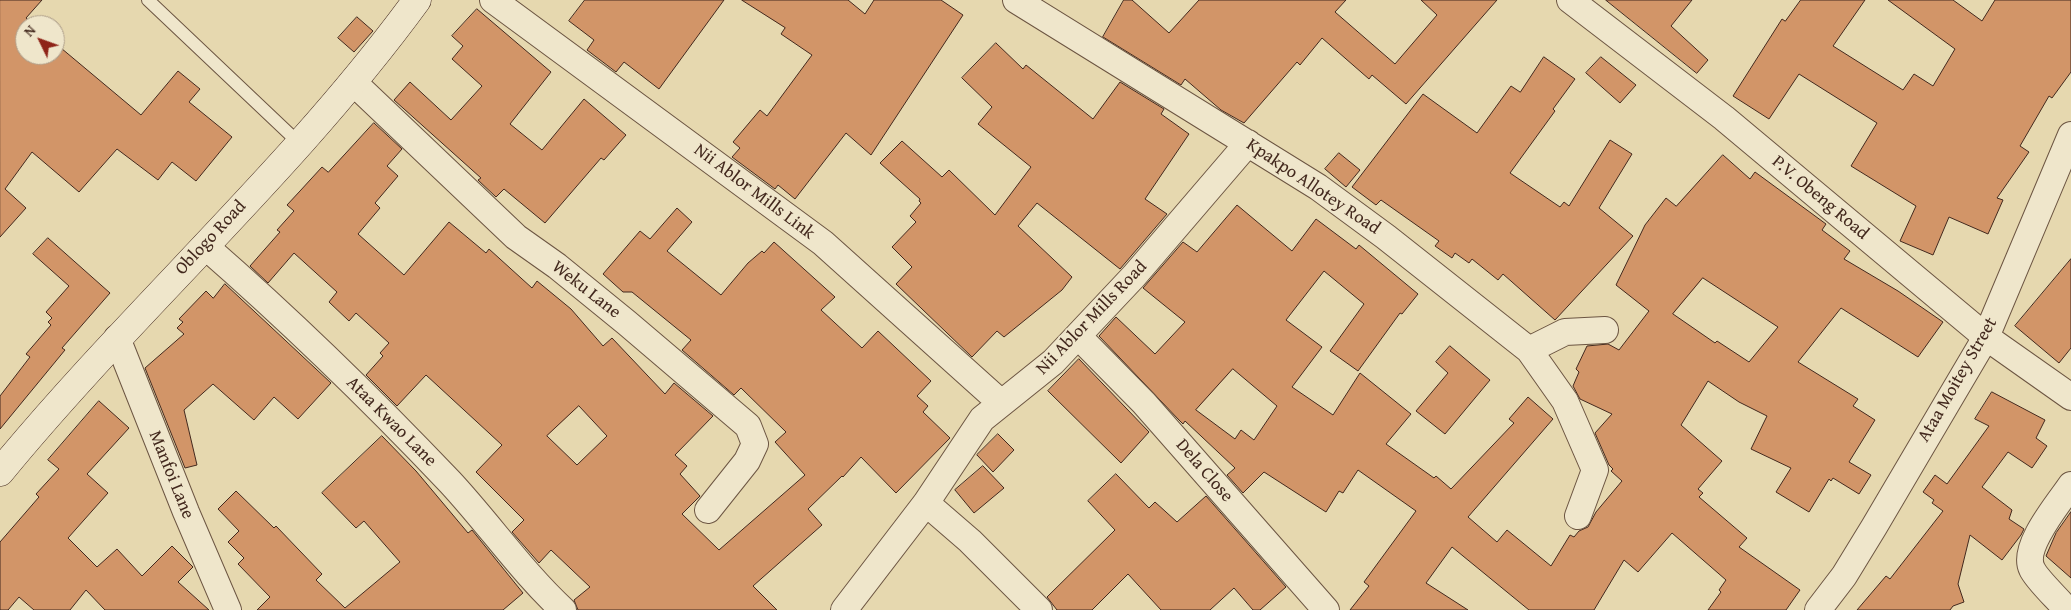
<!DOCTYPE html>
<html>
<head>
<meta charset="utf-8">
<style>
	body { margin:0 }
	#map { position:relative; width:2071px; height:610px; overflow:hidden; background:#e6d8af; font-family:"Gentium Book Plus",serif }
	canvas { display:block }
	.north { position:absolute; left:15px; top:15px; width:50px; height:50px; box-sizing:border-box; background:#efe6cb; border:1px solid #aa9a86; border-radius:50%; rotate:312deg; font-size:14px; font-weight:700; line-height:20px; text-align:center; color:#43291e }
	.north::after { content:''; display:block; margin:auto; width:18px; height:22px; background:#8f2418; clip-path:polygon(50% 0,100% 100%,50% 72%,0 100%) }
</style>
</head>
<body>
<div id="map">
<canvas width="2071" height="610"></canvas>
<div class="north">N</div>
</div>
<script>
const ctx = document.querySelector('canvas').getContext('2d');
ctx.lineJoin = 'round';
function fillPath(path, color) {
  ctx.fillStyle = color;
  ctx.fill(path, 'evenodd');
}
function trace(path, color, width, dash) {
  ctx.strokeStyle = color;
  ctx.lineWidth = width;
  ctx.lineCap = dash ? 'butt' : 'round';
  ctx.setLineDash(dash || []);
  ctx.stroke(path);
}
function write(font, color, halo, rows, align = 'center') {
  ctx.font = font + ' "Gentium Book Plus",serif';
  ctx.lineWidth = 4;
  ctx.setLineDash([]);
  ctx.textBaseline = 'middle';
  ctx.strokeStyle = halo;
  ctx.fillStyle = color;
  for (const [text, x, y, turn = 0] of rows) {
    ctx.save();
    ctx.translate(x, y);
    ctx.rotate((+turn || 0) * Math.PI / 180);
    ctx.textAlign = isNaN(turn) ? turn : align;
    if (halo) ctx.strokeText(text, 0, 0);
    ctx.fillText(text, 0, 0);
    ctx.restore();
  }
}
const building = new Path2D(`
	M0,0H42L26,18L34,25H25V55H55V43L141,115L178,71L200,89L189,102L232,137L196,181L172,162L158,180L117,149L79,192L32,152L5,189L26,208L0,237Z
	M585,0H724L659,89L624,62L616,72L587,50L594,40L569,21Z
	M742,0H848L865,14L874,0H941L963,15L871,155L846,133L795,199L778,185L775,189L732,157L740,148L733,142L760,110L767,116L812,55L781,34L785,28Z
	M1124,0H1132L1169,33L1199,0H1346L1335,12L1395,64L1437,15L1421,0H1497L1406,104L1372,75L1369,79L1322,38L1300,65L1297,62L1244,123L1221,110L1185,79L1181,85L1103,37Z
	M1606,0H1692L1671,26L1708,60L1697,73Z
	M1801,0H1865L1833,46L1903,90L1914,74L1933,86L1955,49L1888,0H1953L1982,21L1995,0H2071V72L2052,98L2049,96L2020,146L2029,152L1997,198L2003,200L1988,234L1949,217L1933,255L1900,241L1916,206L1851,166L1877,123L1799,74L1769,119L1733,96L1782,19L1785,21Z
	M477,9L551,72L510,124L542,150L584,99L626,135L604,160L601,158L545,223L504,189L496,197L478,180L481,178L394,100L410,82L451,120L482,86L452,59L463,46L452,36Z
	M357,17L373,31L354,52L338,38Z
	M996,43L1023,69L1026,65L1093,119L1120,82L1164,109L1161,114L1189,134L1145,199L1167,214L1120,269L1037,203L1018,226L1072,277L1062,290L1004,337L997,331L972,357L896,284L912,267L892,247L916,222L910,216L921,203L919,201L920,199L880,163L902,141L942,177L949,170L995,215L1031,167L978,124L992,107L962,78Z
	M1544,57L1575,79L1553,109L1555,111L1510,173L1560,207L1564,202L1569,206L1610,140L1632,154L1599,208L1633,236L1555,320L1503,274L1498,280L1472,259L1469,263L1455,253L1452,258L1435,246L1439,241L1381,200L1376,205L1352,187L1423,94L1477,133L1511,86L1520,92Z
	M1601,57L1636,85L1620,103L1586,73Z
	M374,123L402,149L387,166L398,176L375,203L380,208L358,234L404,275L449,222L486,253L489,249L532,288L537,281L571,309L603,346L612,338L665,394L674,383L713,416L675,455L687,466L680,474L700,496L682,514L719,550L805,475L775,442L786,432L741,388L734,395L682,350L691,340L632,292H623L603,274L640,231L650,239L677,208L692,222L667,251L721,295L748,263L762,251L764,253L774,242L835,297L821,310L862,348L878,331L931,381L917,396L928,406L923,412L950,438L896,493L861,457L843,477L842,476L808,509L822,525L753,586L777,610H578L574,600L590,587L551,550L539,563L512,532L524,520L476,472L502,445L426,375L397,406L366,375L383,356L380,353L389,343L356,313L349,321L329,302L337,292L294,253L268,283L250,266L280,232L277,230L294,211L287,205L300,191L322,167L328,172ZM579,406L607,436L577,465L547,436Z
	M1339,153L1360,170L1346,187L1325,169Z
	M1723,155L1750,179L1755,172L1826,224L1822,230L1850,251L1844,259L1898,291L1943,322L1918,357L1841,308L1798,362L1858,399L1853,406L1875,420L1849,462L1871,475L1859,494L1833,478L1831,481L1829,479L1809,512L1776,492L1791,468L1751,449L1767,416L1739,402L1708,381L1681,425L1722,461L1698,489L1703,493L1699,497L1747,538L1739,547L1800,590L1786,610H1708L1721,592L1719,590L1726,580L1672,533L1638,572L1624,560L1594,610H1529L1452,547L1426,583L1468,610H1350L1369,586L1364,582L1416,511L1358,470L1343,493L1339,491L1326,512L1264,472L1243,493L1227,475L1235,468L1185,421L1183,424L1179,420L1099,336L1116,317L1155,354L1185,322L1143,288L1183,242L1197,252L1237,205L1292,251L1316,219L1356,249L1359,245L1418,294L1402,314L1400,313L1358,371L1330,351L1364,304L1324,271L1286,320L1322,347L1292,387L1333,415L1360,373L1411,414L1386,444L1434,478L1436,476L1451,489L1514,423L1509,419L1528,397L1553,419L1468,517L1497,542L1507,530L1551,566L1570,535L1574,537L1579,531L1588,527L1596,512L1622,481L1611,471L1613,469L1609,465L1595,433L1612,414L1580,399L1573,386L1579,372L1576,369L1587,346L1608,344L1619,350L1649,311L1616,285L1645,225L1666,198L1676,206ZM1703,278L1778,327L1749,362L1717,341L1715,343L1673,314ZM1233,369L1277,406L1254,440L1241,430L1235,439L1196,410Z
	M48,238L110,293L62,348L65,350L0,429V396L30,357L26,354L51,325L48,322L52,318L46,312L69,286L33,254Z
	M2071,259V348L2059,363L2015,326Z
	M225,284L331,383L298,419L274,397L254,420L213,384L184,410L197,465L185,468L145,368L184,334L177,328L183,322L179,319L206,291L213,298Z
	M1450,346L1490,380L1445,434L1416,411L1448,373L1436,362Z
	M1079,359L1149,432L1121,463L1048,391Z
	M1992,392L2045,420L2036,438L2047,446L2032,468L2008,452L1982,487L2012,510L2009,519L2024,529L2021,535L2002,560L1970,535L1958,584L1964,602L1953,606L1950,610H1857L1886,576L1890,579L1943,511L1932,503L1934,500L1923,492L1935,475L1947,484L1989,426L1975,419Z
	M99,401L129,428L87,474L108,493L68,538L97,567L117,549L142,576L172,546L193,567L178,582L209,610H105L86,590L70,610H34L19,597L8,610H0V542L39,497L36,494L59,469L48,460Z
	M998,434L1014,450L993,472L977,455Z
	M382,436L416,471L468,533L472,530L523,593L503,610H257L270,597L238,564L244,558L228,542L239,531L218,509L236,491L274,528L276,526L322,574L316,580L345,608L400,562L364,521L356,528L322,493Z
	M983,466L1004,488L974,513L955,490Z
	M1116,474L1149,508L1155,502L1177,522L1206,496L1286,587L1260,610H1253L1234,588L1210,610H1161L1128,574L1092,610H1057L1047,597L1115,530L1088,501Z
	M2071,512V578L2046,556L2056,533Z`);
const service = new Path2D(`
	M148,0L299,143`);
const minor = new Path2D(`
	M493,0L823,243L1000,402
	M1016,0L1318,187L1386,237L1529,350L1565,401L1595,470L1578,516
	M1570,0L1724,118L1986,337L2071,397
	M354,83L516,237L557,266L627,323L748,426L755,444L747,461L708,510
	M205,246C291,321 372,400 450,482C489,524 522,572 563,610
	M1078,336L1144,403L1326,610
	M117,338L186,512L228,610
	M1529,350L1565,332L1605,330
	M926,503L970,541L1039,610
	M844,610L926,503L982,419L1053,362L1134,276L1248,143
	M1818,610L1844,576L1874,527L1986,337L2071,135
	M2067,610C2059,600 2037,580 2032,569C2021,547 2059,503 2071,485`);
const secondary = new Path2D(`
	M0,472C133,310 293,170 417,0`);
const streetNames = [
	["Kpakpo Allotey Road",1313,187,34],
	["Nii Ablor Mills Link",754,192,37],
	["P.V. Obeng Road",1820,198,40],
	["Oblogo Road",211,238,-47],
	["Weku Lane",586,290,38],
	["Nii Ablor Mills Road",1092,318,-46],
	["Ataa Moitey Street",1958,380,-60],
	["Ataa Kwao Lane",391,422,45],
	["Dela Close",1204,471,49],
	["Manfoi Lane",171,475,68]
];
fillPath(building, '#d29568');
trace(building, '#43291e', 1);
trace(service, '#6c5542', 14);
trace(minor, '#6c5542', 28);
trace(secondary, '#43291e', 29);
trace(service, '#efe6cb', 12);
trace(minor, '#efe6cb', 26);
trace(secondary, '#efe6cb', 28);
write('18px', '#43291e', '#efe6cb', streetNames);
</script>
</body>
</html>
